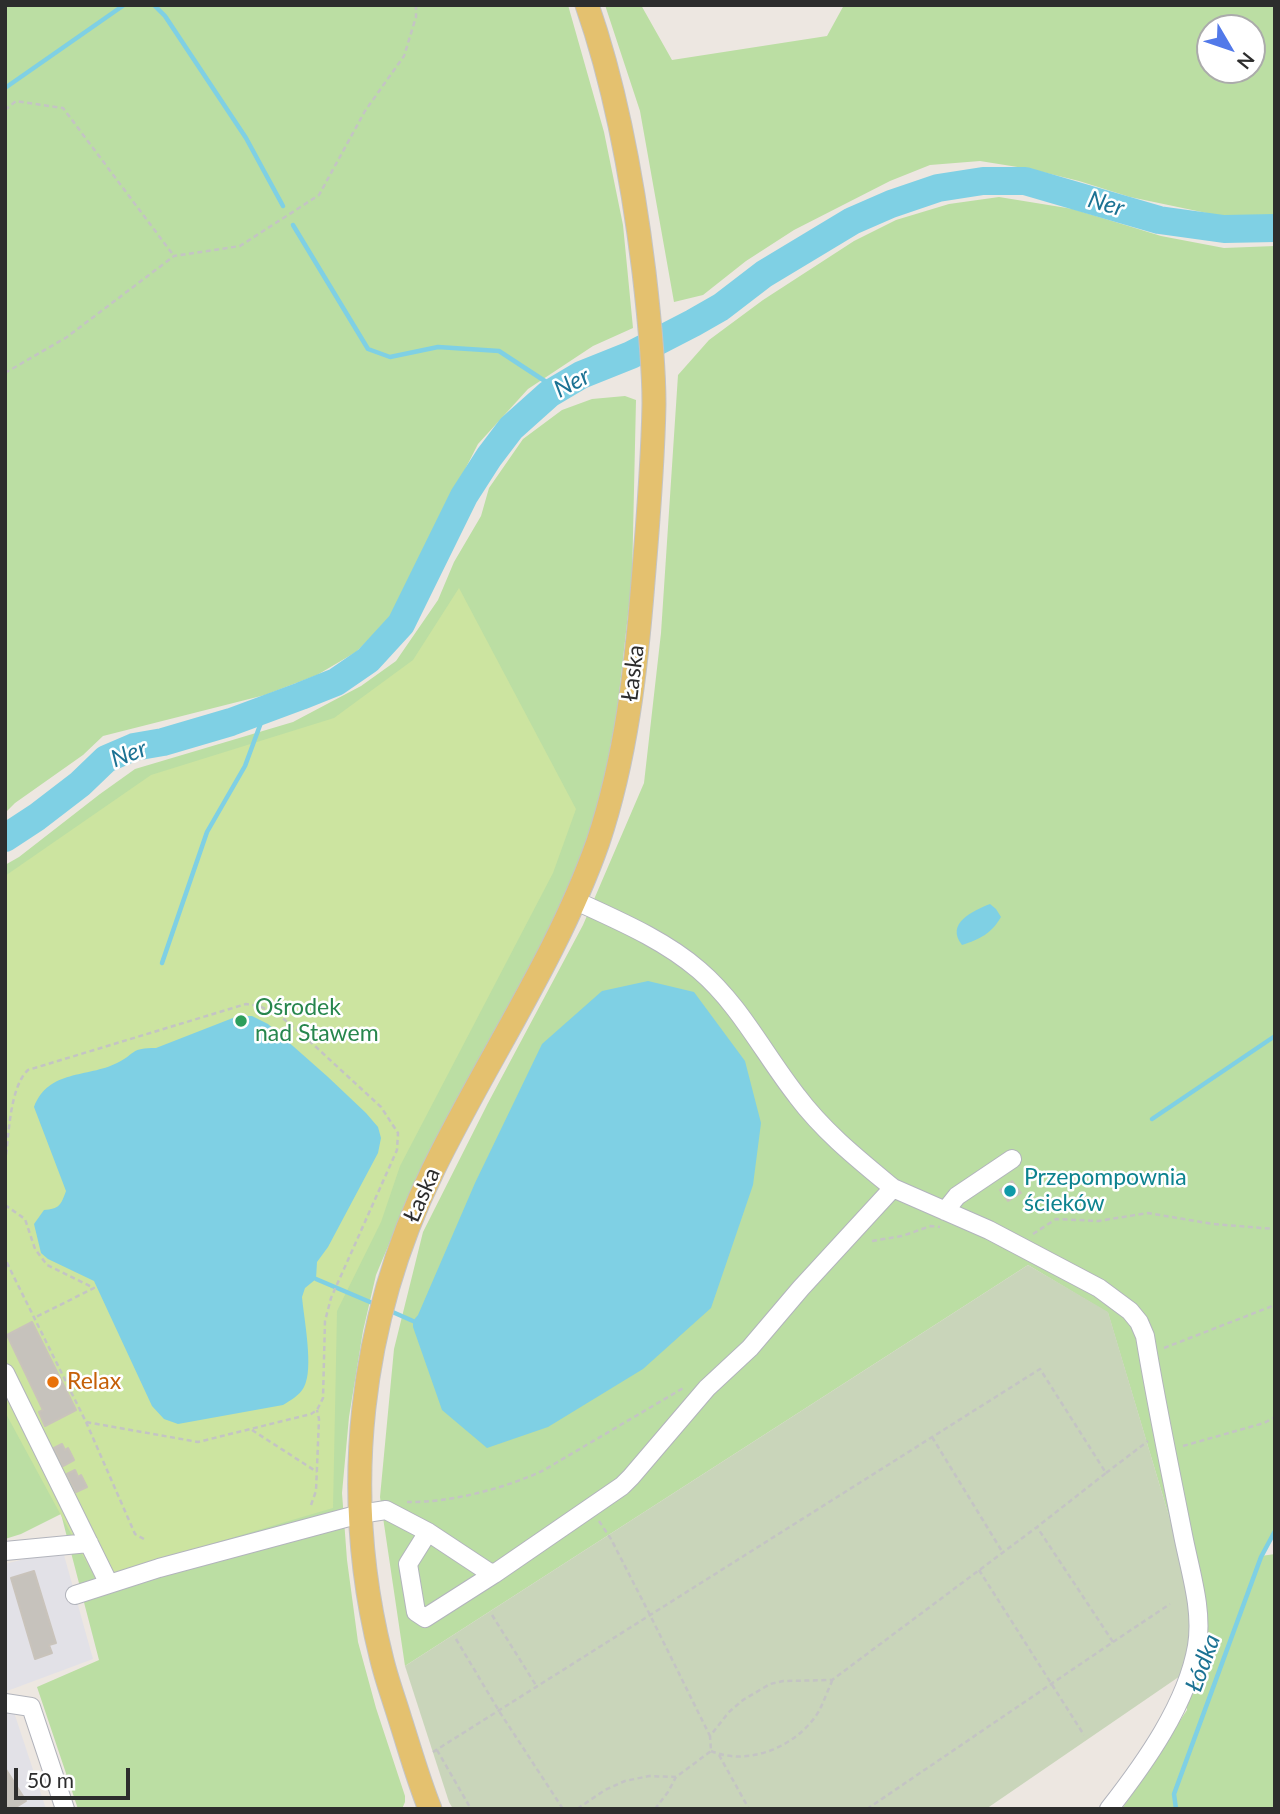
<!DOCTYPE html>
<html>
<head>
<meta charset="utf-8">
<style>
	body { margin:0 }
	#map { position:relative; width:1280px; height:1814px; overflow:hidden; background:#ede7e1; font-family:Lato,sans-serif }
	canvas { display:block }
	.frame { position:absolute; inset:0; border:7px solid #2d2d2d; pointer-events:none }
	.north { position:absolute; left:1196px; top:14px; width:70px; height:70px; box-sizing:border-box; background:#fff; border:2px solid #ababab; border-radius:50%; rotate:129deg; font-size:19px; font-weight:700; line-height:28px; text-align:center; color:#2d2d2d }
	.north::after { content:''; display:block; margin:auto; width:24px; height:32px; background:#5279e9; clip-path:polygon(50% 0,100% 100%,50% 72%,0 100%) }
	.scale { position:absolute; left:14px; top:1768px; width:116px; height:32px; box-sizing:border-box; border:4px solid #2d2d2d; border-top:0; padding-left:9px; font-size:21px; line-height:24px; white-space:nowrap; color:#2d2d2d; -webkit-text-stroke:5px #fff; paint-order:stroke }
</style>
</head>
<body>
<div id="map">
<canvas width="1280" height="1814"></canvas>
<div class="frame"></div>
<div class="north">N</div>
<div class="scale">50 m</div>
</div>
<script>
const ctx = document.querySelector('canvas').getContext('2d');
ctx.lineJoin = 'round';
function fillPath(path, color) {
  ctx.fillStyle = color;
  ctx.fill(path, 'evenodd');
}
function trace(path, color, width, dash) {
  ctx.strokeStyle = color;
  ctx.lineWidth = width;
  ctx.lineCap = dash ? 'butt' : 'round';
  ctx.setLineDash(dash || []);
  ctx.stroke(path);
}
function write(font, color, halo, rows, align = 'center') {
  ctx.font = font + ' Lato,sans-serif';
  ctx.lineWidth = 5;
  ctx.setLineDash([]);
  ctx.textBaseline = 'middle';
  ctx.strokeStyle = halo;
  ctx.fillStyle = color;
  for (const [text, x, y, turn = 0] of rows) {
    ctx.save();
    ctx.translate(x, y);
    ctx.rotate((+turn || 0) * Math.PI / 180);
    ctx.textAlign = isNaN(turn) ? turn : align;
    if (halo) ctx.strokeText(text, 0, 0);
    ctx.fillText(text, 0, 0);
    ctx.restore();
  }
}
const industrial = new Path2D(`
	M64,1555L93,1659L7,1691L46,1809H5V1564L36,1556Z`);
const green = new Path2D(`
	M5,5H568L604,132L623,225L633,328L593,346L528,389L478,444L425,548L408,592L386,623L356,652L317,675L265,695L103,736L83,755L15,803L5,813Z
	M605,5H641L672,60L827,36L844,5H1275V215L1221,216L1130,197L1079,181L1030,169L980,161L930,165L890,181L794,230L746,261L703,295L674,302L640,111ZM1252,28V70H1210V28Z
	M999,197L1073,209L1161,236L1224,248L1275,246V1531L1261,1556L1275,1554V1809H1122L1187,1710L1183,1674L1188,1580L1108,1313L1028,1265L405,1666L380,1497L394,1349L423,1232L488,1103L583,925L644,783L661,633L678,375L709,340L763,300L854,241L896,220L949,204Z
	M625,396L636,400L632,579L617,712L604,780L582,859L529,974L473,1079L415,1182L376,1275L363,1331L349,1417L342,1493L347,1560L358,1642L376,1708L405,1796V1802L402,1809H78L37,1687L99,1660L61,1514L21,1534L5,1539V865L19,857L100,794L135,769L293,722L361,686L396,661L438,600L454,562L481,516L489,488L523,439L562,410L592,399Z`);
const cemetery = new Path2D(`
	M1028,1265L1108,1312L1188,1580L1192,1633L1183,1674L986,1809H453L449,1802L405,1666Z`);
const pitch = new Path2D(`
	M459,588L576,809L553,873L400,1166L381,1222L337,1311L333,1508L95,1578L5,1412V876L151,775L334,718L413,660Z`);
const water = new Path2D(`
	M990,904L996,909L1001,917C991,934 980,939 962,945C945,923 973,911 990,904Z
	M648,981L694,992L745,1061L761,1123L753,1185L711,1308L643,1369L548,1427L487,1448L442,1410L413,1327V1321L418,1315L475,1183L542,1044L602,991Z
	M238,1016H252L268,1024L328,1077L366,1113L378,1127L381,1138L378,1153L328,1247L317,1262L316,1279L305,1288L302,1297C304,1319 314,1369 304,1387C299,1396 291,1400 283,1405L178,1424L164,1419L152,1406L94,1281L48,1259L41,1253L34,1224L44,1210C59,1209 61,1205 66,1191L34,1107C49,1069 87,1078 117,1063C137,1053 130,1048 156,1048Z`);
const stream = new Path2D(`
	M154,5L165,16L246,138L283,206
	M5,88L124,5
	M293,225L368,349L390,357L438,347L499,351L557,389
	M162,963L207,832L245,766L266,709
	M1152,1119L1275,1036
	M316,1279L377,1305
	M388,1310L413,1321
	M1176,1809L1174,1794L1261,1557L1275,1531`);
const river = new Path2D(`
	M5,838L37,817L80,784L106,759L134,747L163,742L231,722L301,696L336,682L368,660L401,624L464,496L489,457L511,428L549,394L581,375L631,355L693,323L721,307L764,274L852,221L891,204L938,188L983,181H1025L1159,220L1224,229L1275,228`);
const building = new Path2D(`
	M1012,1181L1021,1193L1008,1201L1000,1190Z
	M32,1322L76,1410L45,1426L39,1412L43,1410L7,1335Z
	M62,1444L65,1450L68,1448L74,1460L63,1466L54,1448Z
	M75,1470L78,1477L81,1475L87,1487L76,1492L67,1474Z
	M34,1571L56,1643L49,1645L52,1653L35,1659L11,1578Z
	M5,1768L26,1801L13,1809H5Z`);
const path = new Path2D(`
	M5,110L16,101L63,108L174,256
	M5,373L67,337L174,256L240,246L319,195L365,111L404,56L416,17V5
	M5,1163C9,1137 9,1088 28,1070L246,1004L259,1006L279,1015L303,1035L381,1107L398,1133L397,1150L331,1298L325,1321L323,1398L317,1410L311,1414L198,1442L86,1422L5,1259
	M5,1205L25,1219L35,1249L47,1265L94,1288L34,1318
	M1033,1234L1056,1219L1098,1221L1148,1213L1213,1224L1275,1229
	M872,1241L902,1236L931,1226L940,1227
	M1164,1348L1275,1305
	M86,1422L135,1534L144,1539
	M252,1430L317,1472
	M932,1437L1003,1553
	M1183,1446L1264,1423L1275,1417
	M1106,1473L1148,1441
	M407,1502C449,1503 507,1488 544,1470L685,1387
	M311,1505L316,1491L319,1419L317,1410
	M599,1521L611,1539L650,1615L710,1736
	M979,1570L1084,1735
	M492,1615L537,1687
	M456,1639L499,1711L563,1809
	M1113,1642L1170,1604
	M437,1750L471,1809
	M711,1751C749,1767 798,1746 819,1711C824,1701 828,1690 832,1681
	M433,1752L1040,1369L1106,1473L1037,1527L832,1680L783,1681L770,1684L743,1700L729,1712L710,1736L711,1751L676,1777L649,1776L625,1781L605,1790L577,1809
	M719,1755L749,1809
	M655,1809L668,1792L676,1777
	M867,1809L1113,1642L1037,1527`);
const minor = new Path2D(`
	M893,1188L989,1230L1099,1288L1130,1311L1139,1322L1145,1336C1156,1403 1170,1469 1183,1535C1190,1571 1203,1609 1197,1646C1187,1704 1145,1763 1109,1809
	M945,1211L957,1196L1012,1159
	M5,1373L109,1584
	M5,1551L89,1543
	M494,1574L622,1486L631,1477L707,1388L750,1348L801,1288L893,1188C858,1159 824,1132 797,1096C764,1054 740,1005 699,970C663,939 617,920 574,900
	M75,1595L159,1568L360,1514L386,1510L428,1532L487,1571L494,1574L425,1618L416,1612L408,1564L428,1532
	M5,1703L31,1707L65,1809`);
const major = new Path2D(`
	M430,1809C418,1779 410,1750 400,1719C394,1699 386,1678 381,1656C340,1492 359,1322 433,1170C486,1061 558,956 598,842C626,758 636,670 643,582C648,523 653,463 654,404C654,360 649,315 644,272C633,182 617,91 587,5`);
const markers = [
	[241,1021,7,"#2e9e5b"],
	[1010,1191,7,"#0f9aa8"],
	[53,1382,7,"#e8710a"]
];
const streetNames = [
	["Łaska",633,673,-83],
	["Łaska",422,1195,-66]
];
const leisureNames = [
	["Ośrodek",255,1008],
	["nad Stawem",255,1034]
];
const cultureNames = [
	["Przepompownia",1024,1178],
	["ścieków",1024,1204]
];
const foodNames = [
	["Relax",67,1382]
];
const waterNames = [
	["Ner",1106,204,16],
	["Ner",572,383,-28],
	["Ner",129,754,-21],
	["Łódka",1203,1663,-70]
];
fillPath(industrial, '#e2e1e7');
fillPath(green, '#bbdea3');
fillPath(cemetery, '#c9d5ba');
fillPath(pitch, '#cce4a0');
fillPath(water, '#7fd0e4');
trace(stream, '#7fd0e4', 4.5);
trace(river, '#7fd0e4', 28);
fillPath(building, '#c6c2bc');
trace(building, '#c9c3bb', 2);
trace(minor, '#b2b4bc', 20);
trace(major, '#c4c4c4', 25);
trace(path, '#c4c4c4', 2.5, [5, 3.5]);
trace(minor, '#fff', 18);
trace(major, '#e4c16f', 23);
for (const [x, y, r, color] of markers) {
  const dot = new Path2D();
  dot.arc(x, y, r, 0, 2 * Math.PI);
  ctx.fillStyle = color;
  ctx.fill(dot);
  trace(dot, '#fff', 2.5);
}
write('23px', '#2d2d2d', '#fff', streetNames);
write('23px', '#27864d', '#fff', leisureNames, 'left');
write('23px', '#0d838f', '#fff', cultureNames, 'left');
write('23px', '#c56008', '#fff', foodNames, 'left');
write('italic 24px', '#1b7293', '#fff', waterNames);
</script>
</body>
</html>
